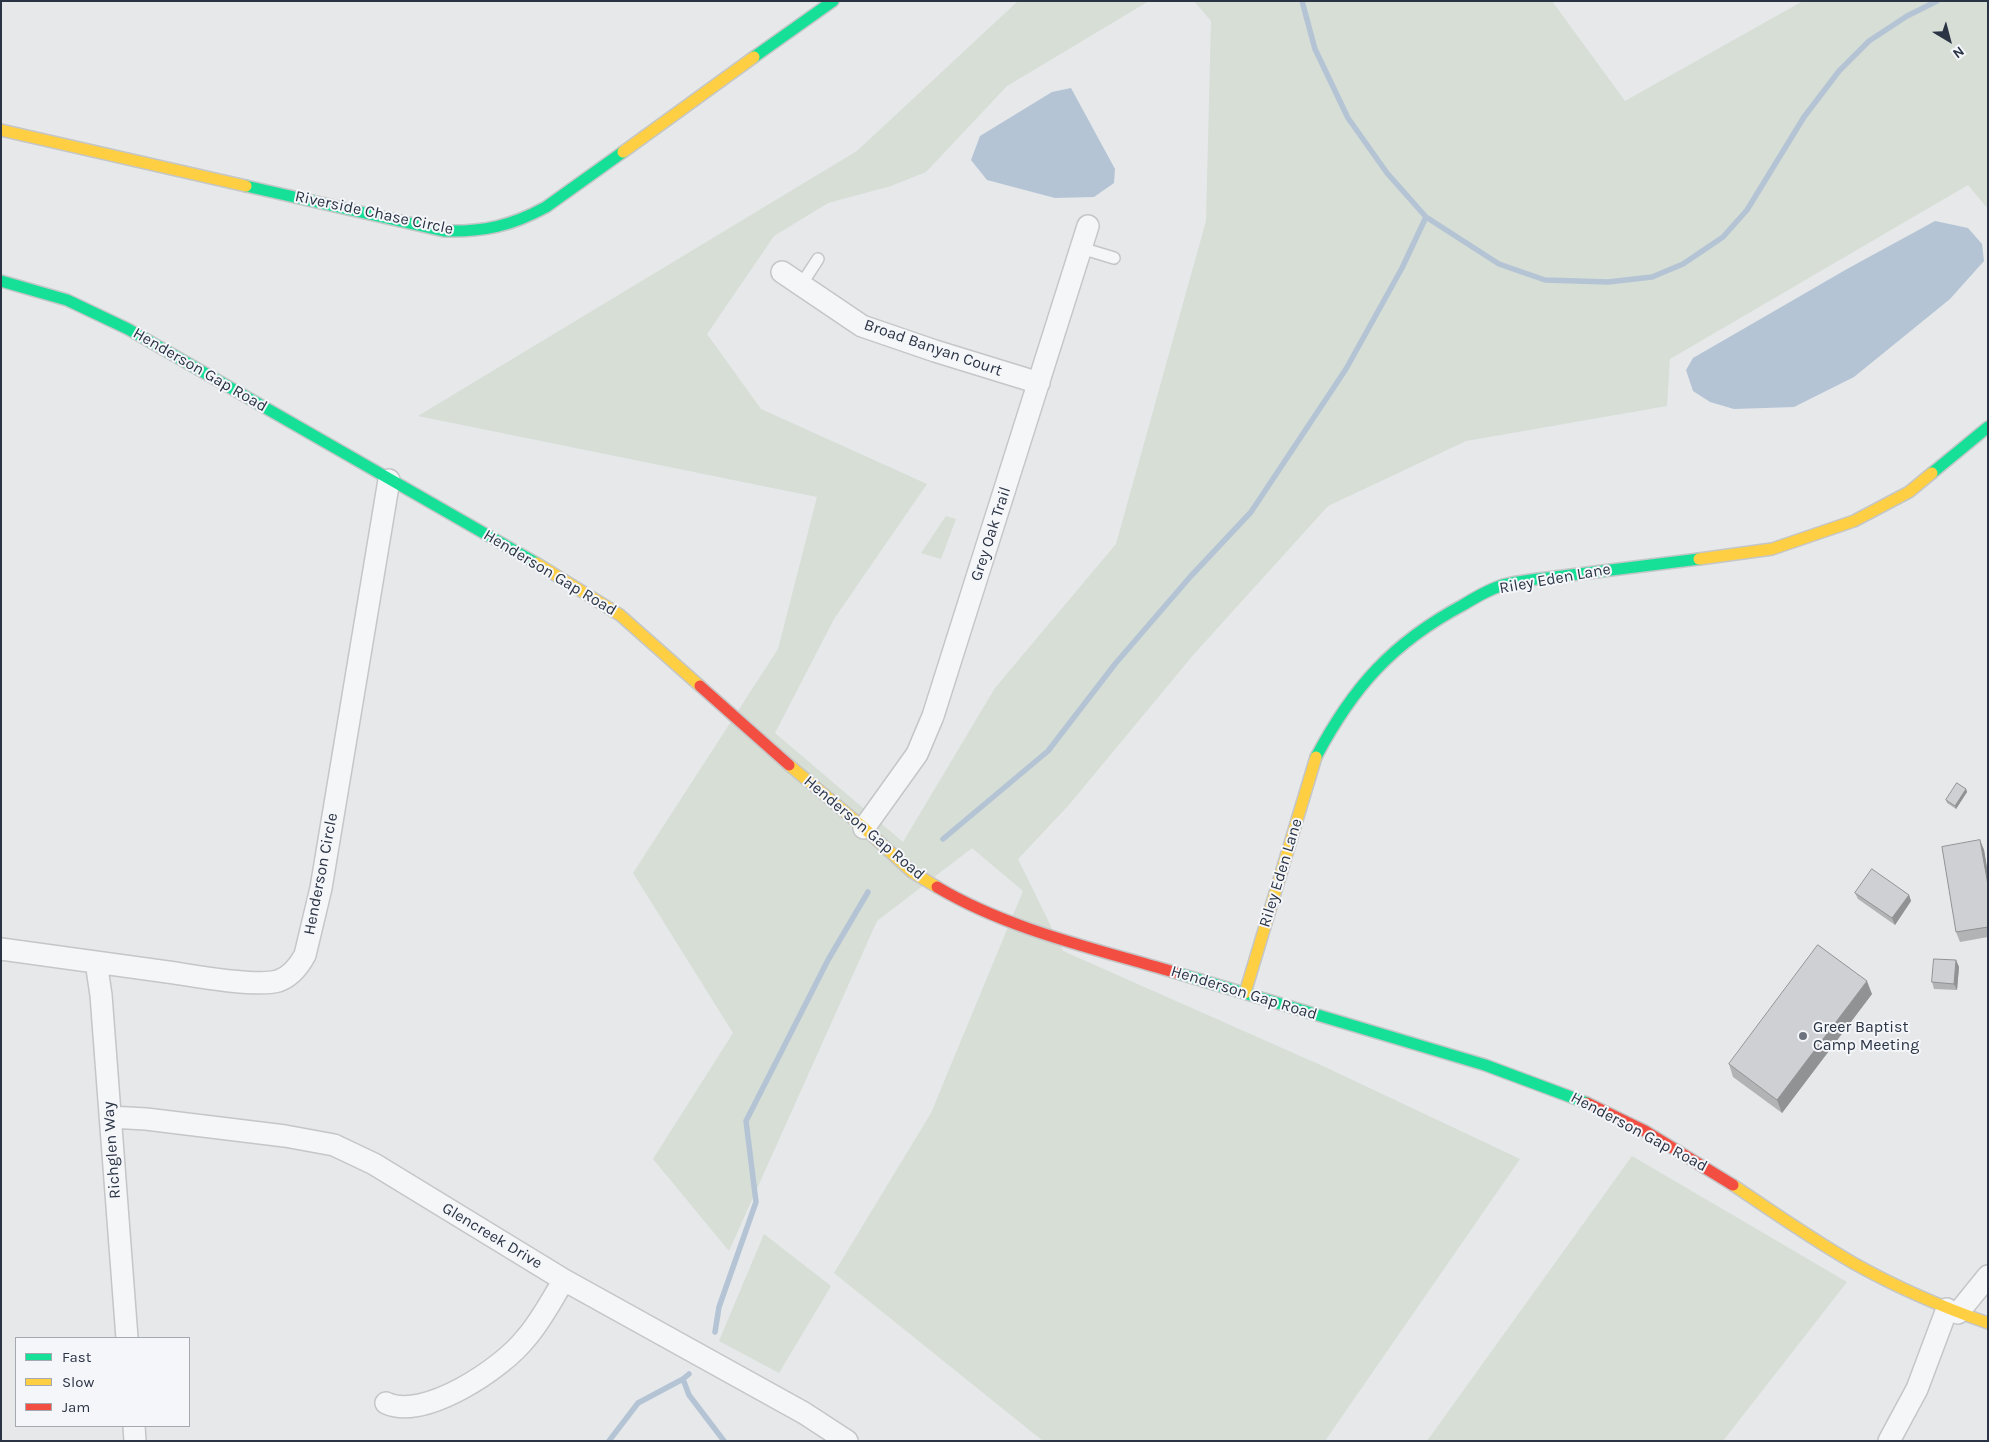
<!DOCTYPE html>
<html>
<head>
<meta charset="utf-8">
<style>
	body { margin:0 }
	#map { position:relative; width:1989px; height:1442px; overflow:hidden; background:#e6e8ea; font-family:Karla,sans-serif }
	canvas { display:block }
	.frame { position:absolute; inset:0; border:2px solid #2b3445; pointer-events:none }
	.legend { position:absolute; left:15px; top:1337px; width:175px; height:90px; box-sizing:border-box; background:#f4f6f9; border:1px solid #a4a8b1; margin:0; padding:6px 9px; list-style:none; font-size:15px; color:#2b3445 }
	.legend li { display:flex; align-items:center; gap:10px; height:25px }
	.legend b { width:25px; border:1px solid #a4a8b1 }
	.north { position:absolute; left:1924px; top:15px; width:50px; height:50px; -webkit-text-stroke:4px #f4f6f9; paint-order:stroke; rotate:143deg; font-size:14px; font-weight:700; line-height:20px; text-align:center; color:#2b3445 }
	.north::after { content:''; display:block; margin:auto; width:18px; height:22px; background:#2b3445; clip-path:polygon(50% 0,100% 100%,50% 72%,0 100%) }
</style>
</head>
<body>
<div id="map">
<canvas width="1989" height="1442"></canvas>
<div class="frame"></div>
<ul class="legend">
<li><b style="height:6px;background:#16e098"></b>Fast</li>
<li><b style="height:6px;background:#ffcf43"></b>Slow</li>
<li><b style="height:6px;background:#f24e42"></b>Jam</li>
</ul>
<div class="north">N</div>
</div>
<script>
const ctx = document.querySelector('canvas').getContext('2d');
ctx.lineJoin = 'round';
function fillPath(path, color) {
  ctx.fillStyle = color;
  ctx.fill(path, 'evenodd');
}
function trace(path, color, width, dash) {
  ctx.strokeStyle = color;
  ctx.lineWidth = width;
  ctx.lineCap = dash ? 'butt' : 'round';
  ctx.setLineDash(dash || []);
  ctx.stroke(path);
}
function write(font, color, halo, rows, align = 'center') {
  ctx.font = font + ' Karla,sans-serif';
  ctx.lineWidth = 4;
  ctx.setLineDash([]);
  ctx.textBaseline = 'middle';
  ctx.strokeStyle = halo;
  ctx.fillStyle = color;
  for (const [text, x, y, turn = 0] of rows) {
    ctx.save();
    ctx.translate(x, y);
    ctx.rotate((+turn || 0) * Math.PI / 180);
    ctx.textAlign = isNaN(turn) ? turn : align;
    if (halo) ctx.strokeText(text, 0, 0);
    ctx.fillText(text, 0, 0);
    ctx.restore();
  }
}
const green = new Path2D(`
	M1018,1H1149L1007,86L926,172L891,186L828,203L774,236L707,334L761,409L927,484L834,619L775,733L903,842L995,688L1116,544L1206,221L1211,21L1194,1H1552L1625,101L1803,1H1988V209L1968,185L1670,359L1667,406L1466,441L1328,506L1194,654L1068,806L1018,859L1063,951L1325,1067L1520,1159L1325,1441H1043L834,1273L931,1113L1023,891L972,848L877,921L729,1251L653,1159L733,1033L633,873L778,649L817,497L418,416L857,151Z
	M946,516L956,519L941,559L921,553Z
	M1632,1156L1847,1282L1723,1441H1427Z
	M764,1234L831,1286L779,1373L719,1341Z`);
const water = new Path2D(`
	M1071,88L1115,169L1114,183L1094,197L1055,198L987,180L971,160L980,136L1052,92Z
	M1935,221L1968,228L1982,244L1984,261L1950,299L1854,377L1794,407L1734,409L1710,402L1693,391L1686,370L1693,358L1847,269Z`);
const stream = new Path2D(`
	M1302,1L1315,49L1348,118L1387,173L1426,217L1499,264L1545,280L1608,282L1652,277L1683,264L1723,237L1747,210L1804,117L1839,71L1869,41L1907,16L1937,1
	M943,839L1048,751L1115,664L1190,577L1251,512L1346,369L1402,268L1426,217
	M715,1332L719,1307L756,1202L746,1121L828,960L868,892
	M683,1379L689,1395L724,1441
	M609,1441L638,1403L683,1379L689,1374`);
const lane = new Path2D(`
	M1081,248L1114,258
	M801,285L818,259`);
const street = new Path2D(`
	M782,272L862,326L935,351L1039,383
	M864,828L917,754L933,716L1088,226
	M1,949C59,957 117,965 175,973C200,977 256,987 278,981C290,977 299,966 305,955L321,888L389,480
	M96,962L101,995L127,1338
	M110,1117L146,1119L285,1136L334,1145L374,1164L564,1280L804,1413L847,1441
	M1958,1313L1988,1276
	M386,1403C424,1421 503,1368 526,1338C541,1321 552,1299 564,1280
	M134,1426L135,1441
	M1889,1441L1917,1389L1947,1309`);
const fast = new Path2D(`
	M754,57L833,1
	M246,186L444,231C484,232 511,226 546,207L623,152
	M1,281L67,300L128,329L536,563
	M1932,473L1988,427
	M1316,757C1353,687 1392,643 1463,605C1476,597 1493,587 1507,584C1528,579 1550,578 1571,575C1614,570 1656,564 1699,559
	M1177,973L1485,1065L1587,1103`);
const slow = new Path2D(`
	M1,130L246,186
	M623,152L754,57
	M1699,559L1772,549L1854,521L1909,492L1932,473
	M536,563L620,615L700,686
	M789,765L864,828L912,872L937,887
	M1245,993L1316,757
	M1733,1185C1773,1212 1813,1240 1855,1264C1898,1288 1942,1307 1988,1323`);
const jam = new Path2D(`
	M700,686L789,765
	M937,887C1009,930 1097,949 1177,973
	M1587,1103L1645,1131L1733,1185`);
const wall = new Path2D(`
	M1966,789L1967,792L1956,809L1947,803L1946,800Z
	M1980,840L1984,850L1988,874V937L1960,942L1956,932Z
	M1855,893L1909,895L1911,901L1895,925L1858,899Z
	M1956,960L1959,967L1957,990L1934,989L1932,982Z
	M1872,994L1782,1113L1733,1077L1729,1064Z`);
const shadedWall = new Path2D(`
	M1966,789L1967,792L1956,809L1955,806Z
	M1980,840L1984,850L1988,874V885Z
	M1909,895L1911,901L1895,925L1892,918Z
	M1956,960L1959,967L1957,990L1954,984Z
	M1867,981L1872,994L1782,1113L1777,1100Z`);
const building = new Path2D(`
	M1957,783L1966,789L1955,806L1946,800Z
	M1980,840L1988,885V927L1956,932L1942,847Z
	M1872,869L1909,895L1892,918L1855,893Z
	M1818,945L1867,981L1777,1100L1729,1064Z
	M1934,959L1956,960L1954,984L1932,982Z`);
const markers = [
	[1803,1036,5,"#6c737f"]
];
const streetNames = [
	["Riverside Chase Circle",374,213,12],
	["Broad Banyan Court",933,348,19],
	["Henderson Gap Road",200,370,30],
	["Grey Oak Trail",991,534,-72],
	["Henderson Gap Road",550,573,31],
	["Riley Eden Lane",1555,579,-10],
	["Henderson Gap Road",864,828,40],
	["Riley Eden Lane",1281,873,-73],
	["Henderson Circle",321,874,-79],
	["Henderson Gap Road",1244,993,17],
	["Henderson Gap Road",1639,1132,28],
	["Richglen Way",112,1150,-94],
	["Glencreek Drive",492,1236,31]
];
const poiNames = [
	["Greer Baptist",1813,1027],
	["Camp Meeting",1813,1045]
];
fillPath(green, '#d6ded6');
fillPath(water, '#b4c4d5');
trace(stream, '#b4c4d5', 5.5);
trace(lane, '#c4c6c8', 14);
trace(street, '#c4c6c8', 24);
trace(fast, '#c4c6c8', 14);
trace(slow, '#c4c6c8', 14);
trace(jam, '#c4c6c8', 14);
trace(lane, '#f5f6f7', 11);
trace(street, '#f5f6f7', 21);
trace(fast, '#16e098', 11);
trace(slow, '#ffcf43', 11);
trace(jam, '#f24e42', 11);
fillPath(wall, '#b1b3b5');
fillPath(shadedWall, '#909294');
fillPath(building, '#ced0d3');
trace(building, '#909294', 1);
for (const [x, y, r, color] of markers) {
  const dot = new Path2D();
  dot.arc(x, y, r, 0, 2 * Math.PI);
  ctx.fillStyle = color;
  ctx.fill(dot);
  trace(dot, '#f4f6f9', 2);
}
write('16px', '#2b3445', '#f4f6f9', streetNames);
write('16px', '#2b3445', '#f4f6f9', poiNames, 'left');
</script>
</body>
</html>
